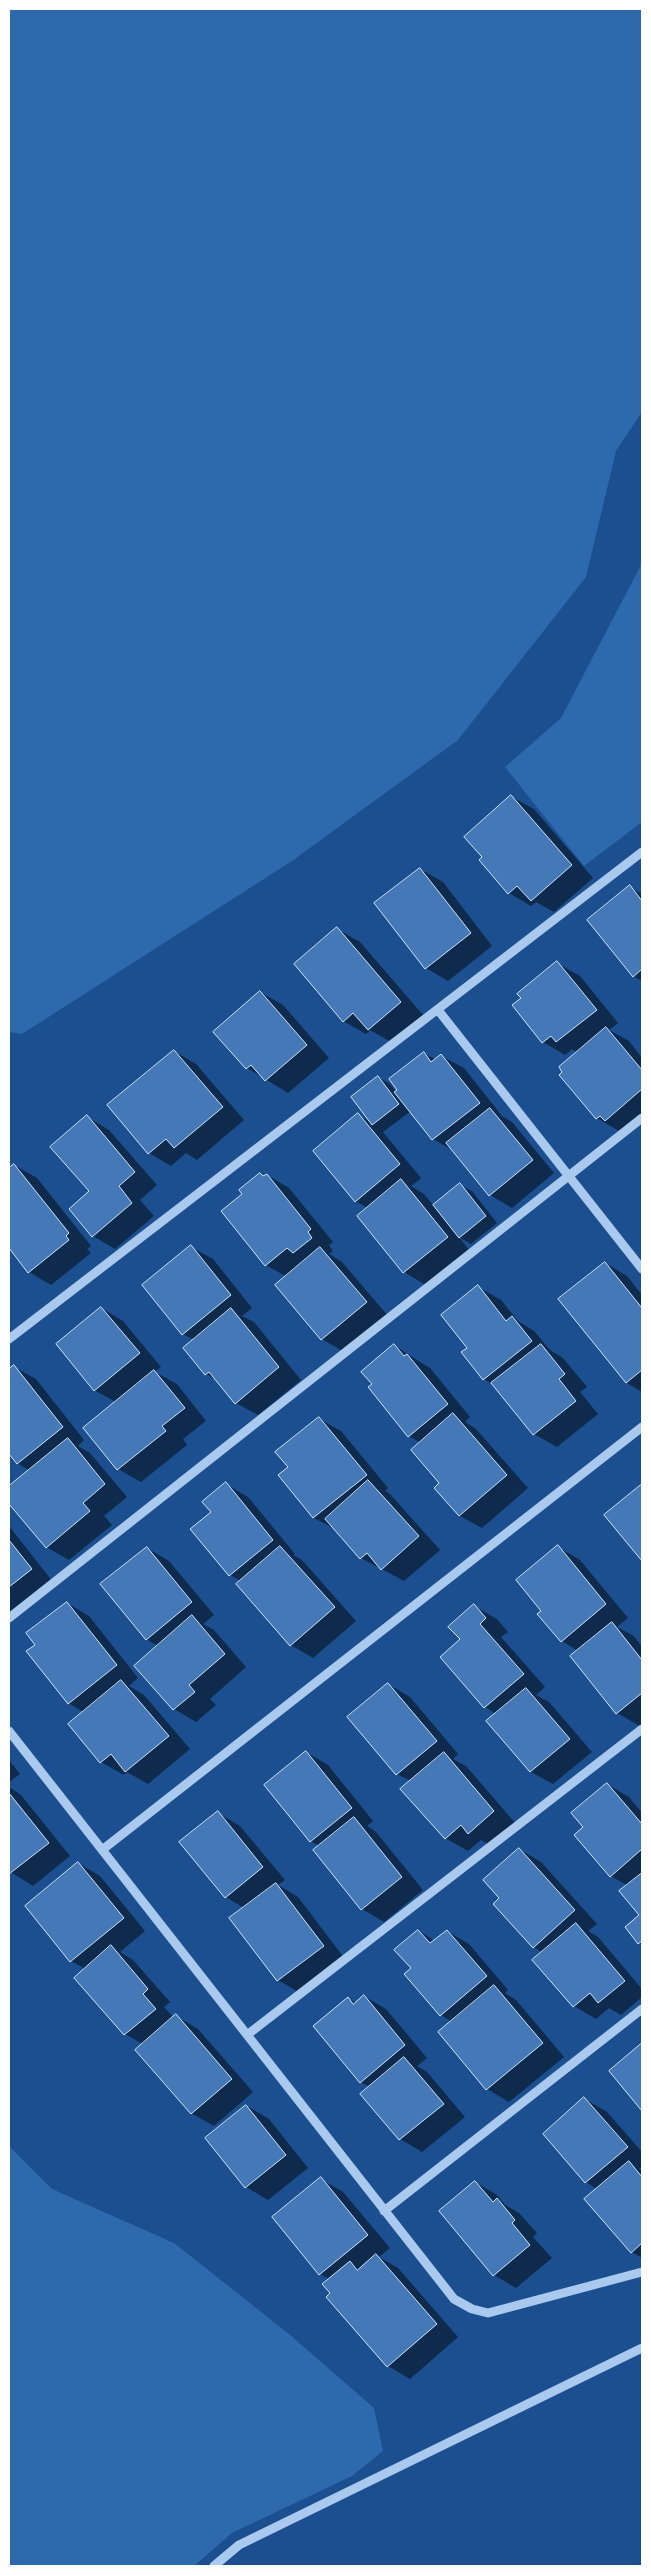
<!DOCTYPE html>
<html>
<head>
<meta charset="utf-8">
<style>
	body { margin:0 }
	#map { position:relative; width:651px; height:2575px; overflow:hidden; background:#1b4f8f; font-family:Signika,sans-serif }
	canvas { display:block }
	.frame { position:absolute; inset:0; border:10px solid #fff; pointer-events:none }
</style>
</head>
<body>
<div id="map">
<canvas width="651" height="2575"></canvas>
<div class="frame"></div>
</div>
<script>
const ctx = document.querySelector('canvas').getContext('2d');
ctx.lineJoin = 'round';
function fillPath(path, color) {
  ctx.fillStyle = color;
  ctx.fill(path, 'evenodd');
}
function trace(path, color, width, dash) {
  ctx.strokeStyle = color;
  ctx.lineWidth = width;
  ctx.lineCap = dash ? 'butt' : 'round';
  ctx.setLineDash(dash || []);
  ctx.stroke(path);
}
const green = new Path2D(`
	M9,9H642V412L616,451L586,577L458,740L292,861L22,1034L9,1032Z
	M642,563V822L584,866L505,767L561,718Z
	M9,2146L52,2189L174,2243L289,2334L374,2408L383,2451L352,2476L232,2533L194,2566H9Z`);
const shadow = new Path2D(`
	M512,797L534,809L593,878L554,912L536,902L531,906L509,893Z
	M420,869L443,882L492,946L448,981L426,968Z
	M630,887L642,894V981L633,976Z
	M337,929L360,942L423,1015L391,1042L370,1030L366,1034L343,1021Z
	M557,963L580,976L618,1023L609,1030L629,1041L642,1058V1120L619,1131L597,1118L561,1075L578,1053L572,1049L565,1055L543,1042L514,1006Z
	M260,992L283,1005L329,1058L288,1093L247,1068Z
	M174,1051L196,1064L244,1120L197,1160L186,1153L171,1166L149,1153L109,1106Z
	M424,1053L436,1060L441,1056L464,1068L502,1116L512,1122L554,1173L512,1208L490,1195L454,1151L433,1139L411,1111L383,1132L421,1178L411,1186L424,1194L434,1206L460,1185L472,1191L497,1223L471,1244L459,1237L469,1250L426,1285L404,1272L368,1208L355,1201L358,1115L373,1123L378,1077L390,1084L396,1092Z
	M87,1117L109,1130L157,1185L140,1200L154,1216L115,1249L93,1236Z
	M14,1165L37,1178L91,1246L87,1249L91,1253L51,1285L29,1272L9,1246V1170Z
	M267,1175L289,1188L333,1242L329,1245L333,1251L329,1254L342,1262L388,1316L344,1352L322,1339L277,1286L287,1277L266,1265L265,1177Z
	M191,1247L213,1259L252,1308L242,1316L254,1322L301,1380L258,1415L236,1403L218,1381L206,1374L194,1340L183,1334Z
	M605,1263L627,1276L642,1295V1392L627,1383L560,1299Z
	M478,1287L501,1300L518,1321L534,1331L550,1350L563,1358L587,1387L580,1392L598,1414L557,1447L534,1434L495,1386L484,1379L469,1348Z
	M101,1308L123,1321L161,1367L155,1372L177,1384L206,1421L183,1439L187,1445L141,1482L118,1469L85,1428L116,1402L94,1390Z
	M395,1346L430,1368L470,1417L465,1422L475,1428L528,1488L482,1528L460,1516L436,1488L441,1484L421,1443L409,1436L373,1384Z
	M14,1367L36,1379L84,1440L78,1446L90,1453L127,1497L104,1516L112,1525L69,1560L46,1547L9,1502V1488L30,1471L17,1463L9,1452V1371Z
	M319,1419L341,1431L388,1488L385,1491L390,1494L440,1550L404,1581L361,1558L337,1530L314,1518L280,1475L289,1467Z
	M226,1484L248,1497L295,1554L293,1555L302,1560L356,1621L313,1658L291,1645L241,1581L230,1575Z
	M642,1485V1559L606,1516Z
	M9,1526L53,1582L9,1615Z
	M558,1547L580,1560L628,1618L617,1627L634,1636L642,1647V1724L640,1726L617,1713L572,1656L578,1651L562,1641L543,1611Z
	M147,1548L169,1561L214,1615L203,1624L214,1630L246,1667L210,1699L216,1705L196,1722L174,1709L158,1646L146,1639Z
	M67,1603L89,1616L138,1678L129,1686L144,1695L190,1749L148,1784L127,1772L124,1775L101,1762L70,1725L85,1713L68,1703L37,1645Z
	M474,1606L497,1619L508,1632L501,1637L545,1687L536,1695L549,1702L592,1752L553,1784L531,1772L488,1721L496,1714L485,1707L441,1657L461,1640Z
	M388,1684L410,1697L458,1754L453,1759L466,1766L516,1824L491,1846L481,1840L468,1851L445,1838L411,1781L397,1774Z
	M306,1752L328,1765L373,1821L367,1826L376,1832L423,1890L384,1922L362,1909L320,1846L310,1841Z
	M9,1760L20,1774L9,1782Z
	M607,1784L629,1797L642,1813V1945L639,1943L641,1916L628,1886L611,1876L585,1827Z
	M9,1787L21,1795L70,1856L33,1886L9,1871Z
	M218,1813L240,1826L285,1880L278,1885L298,1897L345,1959L300,1993L278,1980L231,1918L244,1908L226,1897Z
	M519,1849L541,1862L597,1924L588,1931L598,1937L642,1989V1997L621,2015L609,2008L596,2019L574,2006L543,1953L534,1947L501,1898Z
	M78,1863L100,1876L145,1931L120,1952L133,1960L170,2002L164,2007L174,2018L176,2016L198,2029L253,2092L214,2126L191,2113L143,2044L125,2034L75,1978L85,1969L71,1961Z
	M419,1931L435,1941L447,1931L469,1944L508,1990L505,1993L516,2000L564,2057L509,2102L487,2089L440,2032L452,2022L441,2015L406,1974L412,1968Z
	M364,1996L386,2009L427,2058L417,2066L427,2072L465,2117L422,2152L400,2139L362,2094L370,2087L360,2082L348,1998L356,2003Z
	M642,2045V2109L611,2071Z
	M585,2099L607,2112L642,2152V2166L639,2169L642,2170V2258L632,2252L598,2190L586,2182L544,2134Z
	M247,2106L269,2119L308,2168L268,2200L246,2187Z
	M321,2179L343,2192L390,2248L379,2257L398,2268L458,2337L410,2379L388,2366L331,2293L330,2279L320,2274Z
	M475,2182L497,2195L505,2205L519,2213L537,2233L533,2237L552,2258L516,2288L494,2275Z`);
const building = new Path2D(`
	M511,795L572,865L531,901L517,886L508,894L479,860L482,857L464,837Z
	M420,868L471,933L425,969L374,903Z
	M630,885L642,901V969L633,977L587,920Z
	M337,927L401,1002L368,1030L353,1013L343,1022L294,964Z
	M557,961L597,1010L556,1042L551,1036L542,1043L512,1005L521,998L517,994Z
	M260,991L307,1045L265,1081L251,1065L246,1069L213,1032Z
	M606,1027L642,1070V1089L605,1121L600,1116L596,1119L559,1075L562,1072L559,1067Z
	M174,1050L223,1107L174,1148L166,1139L148,1154L107,1105Z
	M424,1052L431,1062L441,1054L480,1103L432,1140L394,1092L397,1090L389,1079Z
	M378,1076L399,1104L372,1125L351,1097Z
	M490,1108L533,1160L489,1196L446,1143Z
	M358,1113L400,1164L355,1202L313,1151Z
	M87,1115L135,1172L119,1186L132,1203L92,1237L69,1209L89,1191L50,1147Z
	M14,1164L69,1233L66,1236L69,1240L28,1273L9,1248V1168Z
	M260,1173L263,1176L267,1174L311,1229L308,1232L312,1238L293,1253L287,1248L265,1266L221,1211L242,1194L239,1190Z
	M401,1179L448,1237L403,1273L357,1216Z
	M460,1183L486,1216L459,1238L433,1205Z
	M191,1245L231,1295L182,1335L142,1285Z
	M320,1247L367,1302L321,1340L275,1285Z
	M605,1262L642,1308V1370L626,1383L558,1299Z
	M478,1285L506,1321L512,1316L532,1341L483,1380L461,1352L467,1348L441,1315Z
	M101,1307L140,1353L94,1391L56,1344Z
	M231,1308L279,1367L235,1404L209,1372L205,1375L183,1348Z
	M394,1344L404,1356L407,1354L448,1404L408,1437L368,1387L372,1384L361,1372Z
	M541,1344L565,1374L559,1379L576,1401L533,1435L491,1383Z
	M14,1365L63,1427L17,1464L9,1454V1369Z
	M154,1370L185,1408L162,1426L166,1431L117,1470L83,1428Z
	M453,1413L507,1475L459,1516L434,1488L439,1483L411,1450Z
	M319,1417L367,1475L313,1518L278,1475L288,1467L275,1452Z
	M68,1438L105,1484L83,1503L90,1511L46,1548L9,1504V1486Z
	M368,1480L419,1536L381,1570L367,1553L360,1559L325,1519Z
	M226,1482L273,1540L229,1576L190,1529L211,1512L202,1502Z
	M642,1484V1561L604,1515Z
	M9,1540L32,1569L9,1587Z
	M558,1545L606,1604L561,1642L537,1614L541,1611L516,1580Z
	M280,1546L335,1607L290,1646L236,1584Z
	M147,1547L192,1602L146,1640L100,1584Z
	M67,1602L117,1665L68,1704L26,1651L35,1645L26,1633Z
	M474,1604L486,1618L480,1624L524,1674L484,1708L440,1657L460,1639L448,1627Z
	M192,1615L225,1654L189,1685L195,1692L173,1710L134,1666Z
	M612,1622L642,1660V1693L616,1714L570,1656Z
	M121,1680L169,1736L125,1772L111,1754L100,1763L68,1724Z
	M388,1683L437,1741L396,1775L347,1717Z
	M526,1688L570,1739L530,1772L486,1721Z
	M306,1751L352,1808L310,1842L264,1785Z
	M444,1752L494,1811L468,1834L461,1825L445,1839L400,1789Z
	M607,1783L642,1824V1849L610,1877L574,1835L583,1827L571,1813Z
	M9,1793L49,1843L9,1874Z
	M218,1811L263,1867L225,1898L179,1842Z
	M354,1817L402,1877L361,1910L313,1850Z
	M519,1848L575,1910L533,1948L493,1904L499,1898L483,1880Z
	M78,1862L124,1918L70,1962L25,1906Z
	M642,1873V1941L638,1944L625,1927L639,1915L619,1891Z
	M276,1883L324,1946L277,1981L229,1918Z
	M576,1923L625,1981L598,2003L590,1993L573,2007L532,1960Z
	M418,1930L430,1943L447,1930L487,1976L440,2016L404,1974L411,1968L394,1950Z
	M111,1945L148,1989L143,1994L156,2009L124,2035L74,1978Z
	M494,1985L543,2043L486,2090L438,2032Z
	M364,1995L405,2045L360,2083L313,2026L348,1997L353,2004Z
	M176,2014L232,2079L191,2114L135,2050Z
	M642,2043V2111L609,2071Z
	M404,2057L444,2104L399,2140L360,2094Z
	M584,2097L628,2147L585,2183L543,2134Z
	M246,2105L286,2155L245,2188L205,2138Z
	M629,2161L642,2177V2243L631,2253L584,2199Z
	M321,2177L368,2235L319,2275L272,2217Z
	M475,2181L493,2202L497,2198L515,2220L512,2223L530,2245L493,2276L439,2211Z
	M376,2254L437,2324L387,2367L326,2297L330,2293L322,2284L350,2261L357,2270Z`);
const minor = new Path2D(`
	M438,1010L642,1269
	M9,1339L642,852
	M9,1618L642,1118
	M9,1731L454,2299L472,2309L488,2313L642,2272
	M102,1850L642,1427
	M247,2035L642,1729
	M384,2211L642,2009
	M214,2566L239,2545L642,2348`);
fillPath(green, '#2e69ad');
fillPath(shadow, '#0007');
fillPath(building, '#4478b7');
trace(building, '#cfe3fa', 1);
trace(minor, '#a9c9ee', 9);
</script>
</body>
</html>
